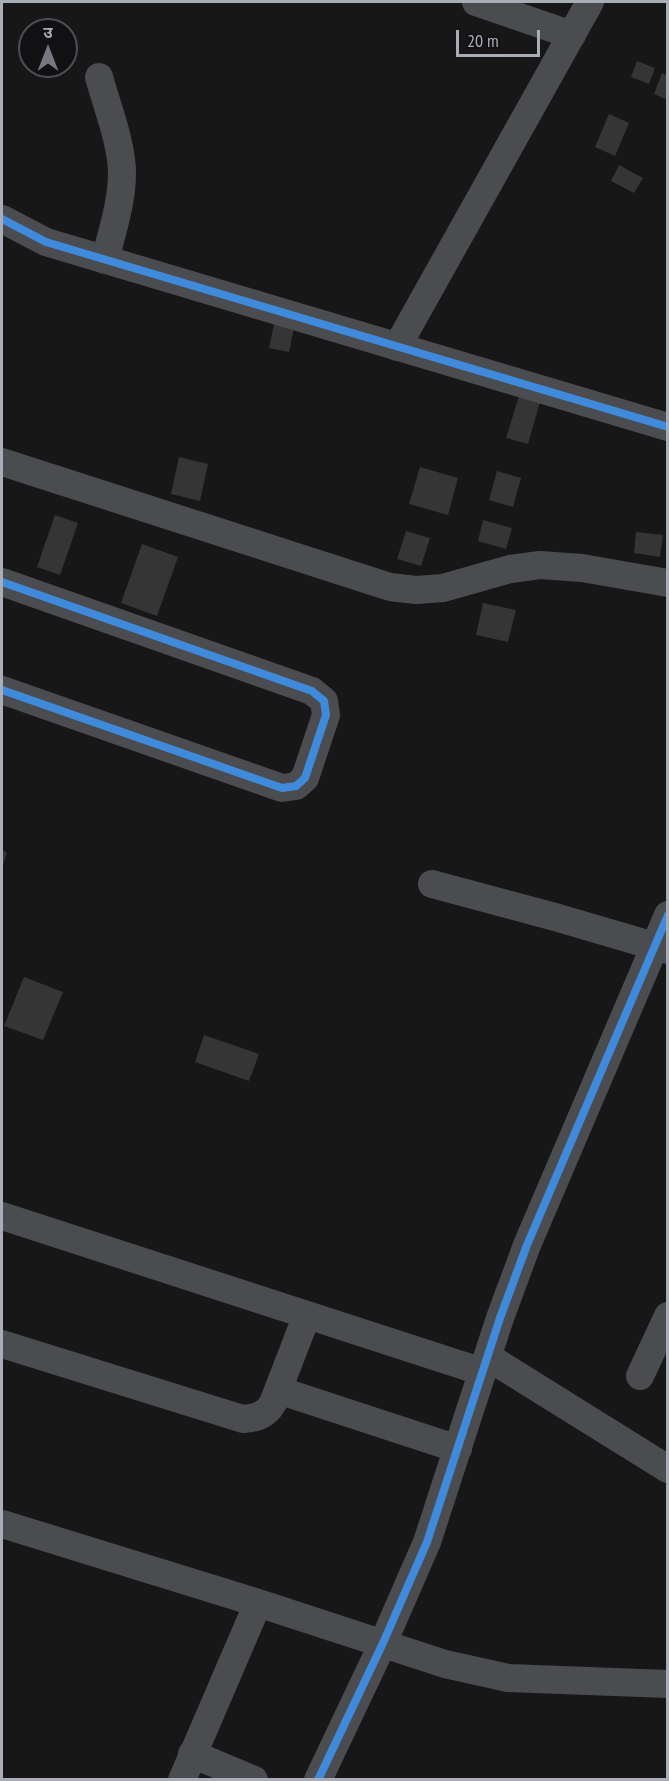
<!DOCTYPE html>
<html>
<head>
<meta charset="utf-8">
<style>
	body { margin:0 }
	#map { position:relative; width:669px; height:1781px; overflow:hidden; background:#171717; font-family:"PT Sans Narrow","Noto Sans Devanagari",sans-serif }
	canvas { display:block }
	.frame { position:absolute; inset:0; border:3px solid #a8adb8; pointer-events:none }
	.north { position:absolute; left:18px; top:18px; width:60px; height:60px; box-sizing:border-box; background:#111113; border:2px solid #4d4f55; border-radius:50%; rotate:0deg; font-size:16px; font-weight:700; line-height:24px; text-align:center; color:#a8adb8 }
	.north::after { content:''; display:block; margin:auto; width:21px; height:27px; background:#757880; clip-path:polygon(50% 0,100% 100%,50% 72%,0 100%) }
	.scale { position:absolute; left:456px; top:30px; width:84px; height:27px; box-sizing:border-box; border:3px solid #a8adb8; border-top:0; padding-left:8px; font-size:18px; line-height:21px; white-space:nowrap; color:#a8adb8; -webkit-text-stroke:4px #111113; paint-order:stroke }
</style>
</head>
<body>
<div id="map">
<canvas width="669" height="1781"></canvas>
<div class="frame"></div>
<div class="north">उ</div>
<div class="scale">20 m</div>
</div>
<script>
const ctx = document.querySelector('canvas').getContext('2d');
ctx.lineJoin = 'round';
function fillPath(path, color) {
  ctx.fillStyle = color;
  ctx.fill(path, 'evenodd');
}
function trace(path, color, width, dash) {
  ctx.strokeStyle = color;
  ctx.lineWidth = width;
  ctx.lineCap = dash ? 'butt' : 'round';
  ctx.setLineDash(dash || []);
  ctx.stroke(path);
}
const building = new Path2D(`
	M637,61L655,68L649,84L631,77Z
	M662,73L668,76V94L665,99L654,94Z
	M609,114L629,123L615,156L595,147Z
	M619,165L643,178L634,193L611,181Z
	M274,324L294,328L289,352L269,348Z
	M519,396L540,402L528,444L506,438Z
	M179,457L208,464L200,501L171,494Z
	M420,467L458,478L448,515L409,504Z
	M497,471L521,478L513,507L489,500Z
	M55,515L78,523L60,575L37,567Z
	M483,520L512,528L506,549L478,541Z
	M406,531L430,538L421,566L397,559Z
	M636,532L663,535L660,557L634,553Z
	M142,544L178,557L157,616L121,603Z
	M483,603L516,610L508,642L476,635Z
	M2,850L7,853L2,867Z
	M24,977L63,992L43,1040L4,1026Z
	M204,1035L259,1054L249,1081L195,1062Z`);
const minor = new Path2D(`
	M476,2L572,35
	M99,77C107,106 122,144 122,173C122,202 112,232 105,260
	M2,219L46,242L668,427
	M397,347L590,2
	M2,462L390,587L416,590L443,588L510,569L540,565L582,568L668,583
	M2,582L312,691L324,701L326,715L305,778L296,786L282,788L2,690
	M432,884L555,917L668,950
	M2,1216L483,1372
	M2,1344L243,1419C257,1418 266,1415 273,1403L307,1315
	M488,1357L668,1469
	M640,1376L668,1316
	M278,1390L458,1449
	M2,1524L258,1603L445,1664L508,1678L668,1684
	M192,1754L254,1780
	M182,1780L258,1603
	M318,1780L383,1643L427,1542L500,1318L527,1245L668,915`);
const cycleway = new Path2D(`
	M2,219L46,242L668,427
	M2,582L312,691L324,701L326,715L305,778L296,786L282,788L2,690
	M318,1780L383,1643L427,1542L500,1318L527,1245L668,915`);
fillPath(building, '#353536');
trace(minor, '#4b4c50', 28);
trace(cycleway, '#408adc', 8);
</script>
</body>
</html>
